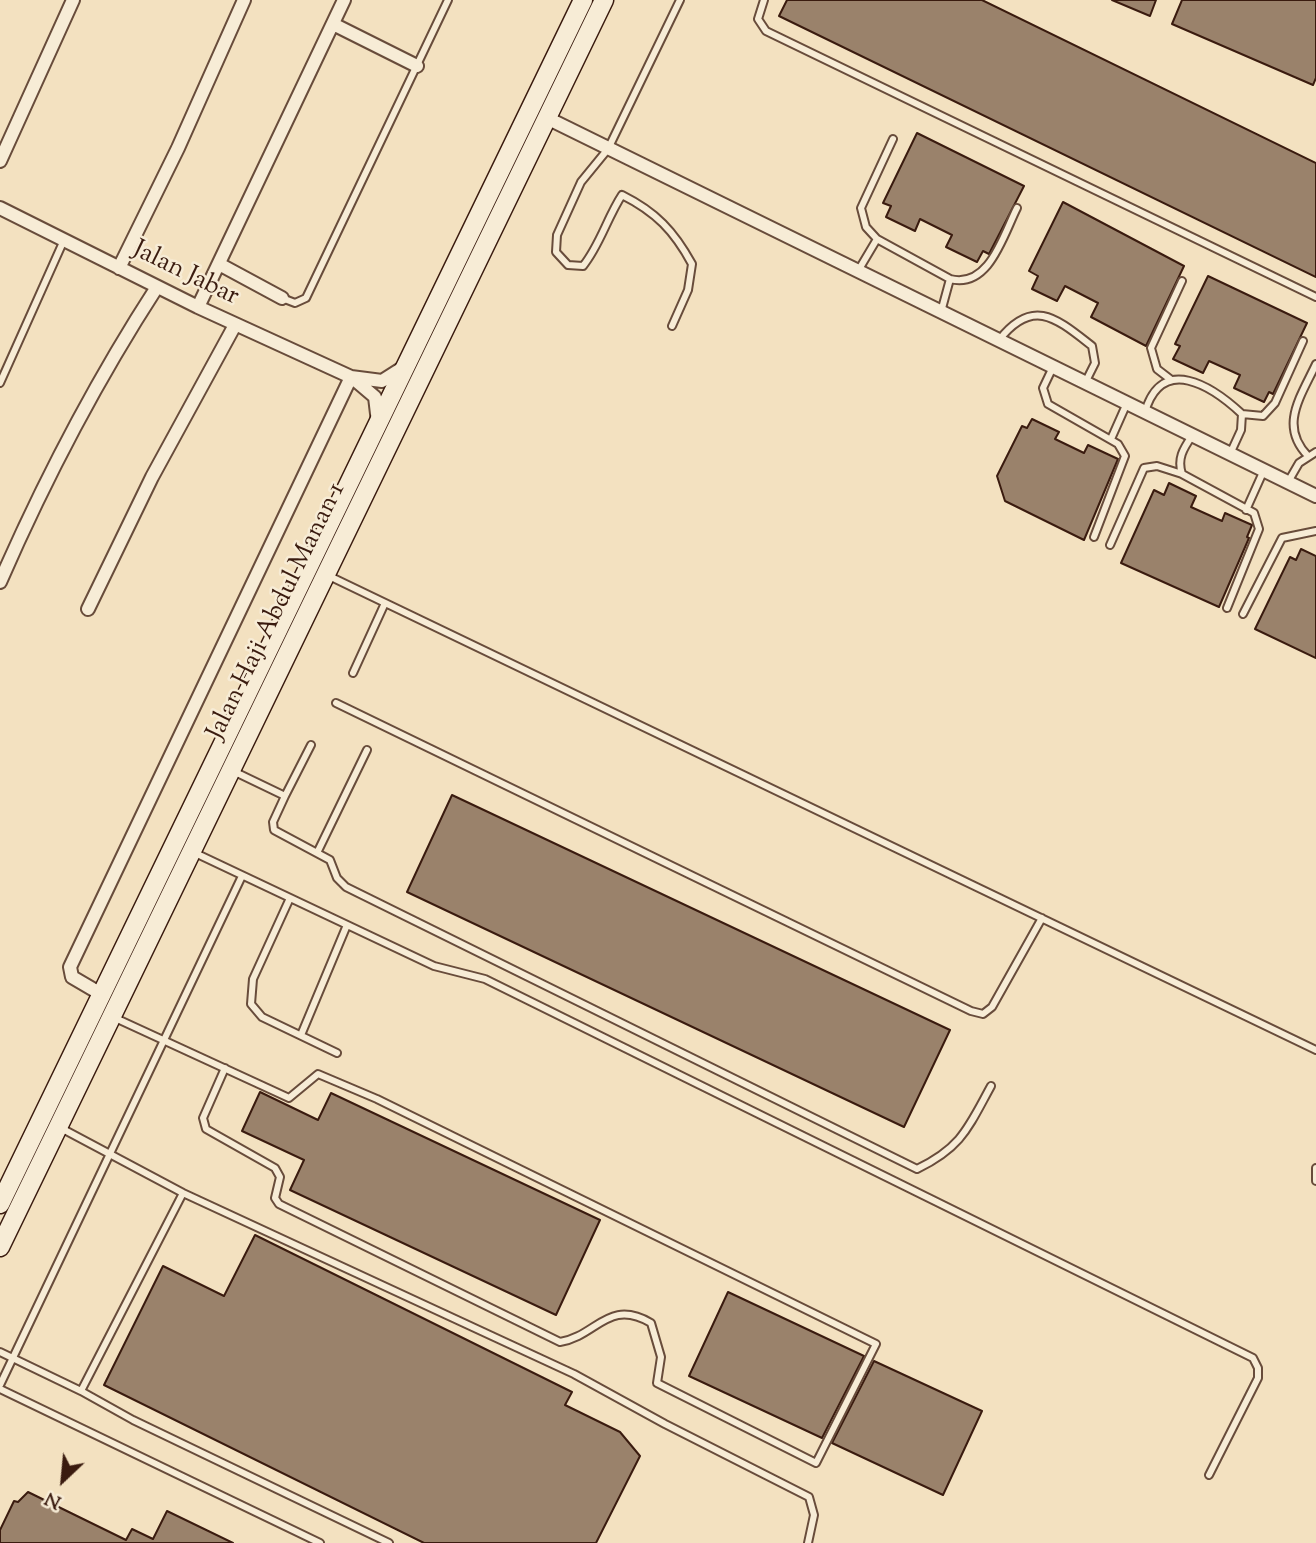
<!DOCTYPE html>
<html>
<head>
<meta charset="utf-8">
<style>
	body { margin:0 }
	#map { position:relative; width:1316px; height:1543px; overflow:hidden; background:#f3e1c0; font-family:"Sorts Mill Goudy",serif }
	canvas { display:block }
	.north { position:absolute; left:28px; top:1445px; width:70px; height:70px; -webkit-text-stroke:5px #f7ecd6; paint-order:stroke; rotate:206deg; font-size:19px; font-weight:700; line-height:28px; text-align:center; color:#3a1b0f }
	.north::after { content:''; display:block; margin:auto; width:24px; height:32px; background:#3a1b0f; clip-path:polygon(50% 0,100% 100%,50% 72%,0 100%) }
</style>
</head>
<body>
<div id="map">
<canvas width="1316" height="1543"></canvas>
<div class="north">N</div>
</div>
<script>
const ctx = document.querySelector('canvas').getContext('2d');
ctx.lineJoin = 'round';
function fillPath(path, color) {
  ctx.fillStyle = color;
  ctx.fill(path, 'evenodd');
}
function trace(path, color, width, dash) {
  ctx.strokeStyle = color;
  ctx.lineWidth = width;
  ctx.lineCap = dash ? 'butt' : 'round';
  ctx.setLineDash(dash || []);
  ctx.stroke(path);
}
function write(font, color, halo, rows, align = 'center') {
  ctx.font = font + ' "Sorts Mill Goudy",serif';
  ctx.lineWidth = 5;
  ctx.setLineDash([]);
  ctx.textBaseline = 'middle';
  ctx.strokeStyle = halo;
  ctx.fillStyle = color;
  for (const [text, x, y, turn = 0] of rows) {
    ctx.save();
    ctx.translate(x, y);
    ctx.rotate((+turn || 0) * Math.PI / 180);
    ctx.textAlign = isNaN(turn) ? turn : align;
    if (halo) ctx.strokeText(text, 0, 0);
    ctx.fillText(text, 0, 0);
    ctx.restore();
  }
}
const building = new Path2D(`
	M787,0H982L1316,163V277L779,16Z
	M1112,0H1156L1150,16Z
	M1182,0H1316V78L1313,85L1172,24Z
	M917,133L1024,186L989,254L983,251L977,262L946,247L952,235L920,219L915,231L886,217L891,206L883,203Z
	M1063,202L1184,266L1146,346L1091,317L1098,303L1065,286L1057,301L1032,289L1038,276L1029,271Z
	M1208,276L1307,323L1273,394L1269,392L1264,402L1234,388L1240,375L1209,361L1203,373L1173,359L1180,346L1175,344Z
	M1032,419L1059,432L1055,439L1084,453L1088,445L1118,459L1084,540L1005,501L997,476L1022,426L1027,428Z
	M1169,483L1196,496L1191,507L1222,521L1225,513L1252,525L1247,537L1249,538L1219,607L1121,563L1154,490L1164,495Z
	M1301,549L1316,556V658L1255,629L1290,557L1296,560Z
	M452,795L950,1030L904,1127L407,892Z
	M260,1092L318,1120L331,1093L600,1220L556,1315L290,1190L304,1160L242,1131Z
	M255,1235L572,1392L565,1405L620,1432L640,1456L596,1543H424L104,1385L163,1266L224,1296Z
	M728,1292L864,1356L822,1438L689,1376Z
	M874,1361L982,1411L943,1495L832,1443Z
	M28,1492L126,1540L132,1529L153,1539L167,1511L233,1543H0V1530L14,1501L18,1502Z`);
const lane = new Path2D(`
	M764,0L758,19L766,31L1316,297
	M877,239L866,227L861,208L893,139
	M858,271L877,239L950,279L941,312
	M950,279C989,289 1003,236 1017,208
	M282,298L295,303L306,298L448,0
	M672,326L688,290L692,264C674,231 656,212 622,195C607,218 600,245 583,266L568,265L556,252L557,235L581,182L608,149L680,0
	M999,340C1033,297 1056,318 1092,346L1095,363L1085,383
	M1053,367L1043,388L1048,404L1118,444L1125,456L1094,537
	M1170,379L1157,369L1151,348L1182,281
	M0,383L64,240
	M1145,412C1162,354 1212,386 1242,414L1241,430L1230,454
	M1242,414L1263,416L1275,403L1303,341
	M1192,436C1183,449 1177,459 1182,474L1254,513L1259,529L1227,608
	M1111,439L1127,403
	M1308,456C1279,426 1300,398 1316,364
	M1288,482L1299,463L1316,452
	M1246,510L1264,470
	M1110,545L1144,468L1157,466L1182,474
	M327,575L1316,1050
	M1243,614L1282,538L1316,531
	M353,673L385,603
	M336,703L971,1011L983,1014L992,1007L1042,918
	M233,771L285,796L311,745
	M285,796L273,822L274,830L330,860L337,878L346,887L917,1169C962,1147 968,1128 991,1086
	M193,852L434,966L485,979L1253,1358L1258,1368V1378L1209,1475
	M317,853L367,750
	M290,898L253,979L251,1004L262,1017L337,1053
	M113,1017C172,1044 230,1071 289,1098L318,1074L377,1099L876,1344L816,1463L657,1383L661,1357L651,1323C608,1298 597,1336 560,1342L279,1204L275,1198L280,1177L275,1168L206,1129L203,1118L225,1068
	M301,1035L347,925
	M59,1127L183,1193L574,1374L665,1424L809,1497L814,1515L808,1543
	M1316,1168V1181
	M183,1193L81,1391L133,1420L389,1543
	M0,1352L81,1391
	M0,1385L242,876
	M0,1389L320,1543`);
const street = new Path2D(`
	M333,24L417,66
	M547,118L1316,496
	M0,161L73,0
	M0,208L198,307L351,377L382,381L404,367
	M219,264L282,298
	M119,268L178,148L244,0
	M198,307L344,0
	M355,380L375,397L378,422
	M0,582C45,479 96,381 157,287
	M88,609L152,477L235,325
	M101,994L72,977L70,967L351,377`);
const secondary = new Path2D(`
	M0,1204L583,0
	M0,1247L604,0`);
const streetNames = [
	["Jalan Jabar",185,275,26],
	["Jalan Haji Abdul Manan 1",278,612,-64]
];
fillPath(building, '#9a826b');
trace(building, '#3a1b0f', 2);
trace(lane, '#684c3b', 10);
trace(street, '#684c3b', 16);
trace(secondary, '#3a1b0f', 21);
trace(lane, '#f7ecd6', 6);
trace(street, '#f7ecd6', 12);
trace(secondary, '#f7ecd6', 18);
write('26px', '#3a1b0f', '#f7ecd6', streetNames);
</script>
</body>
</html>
